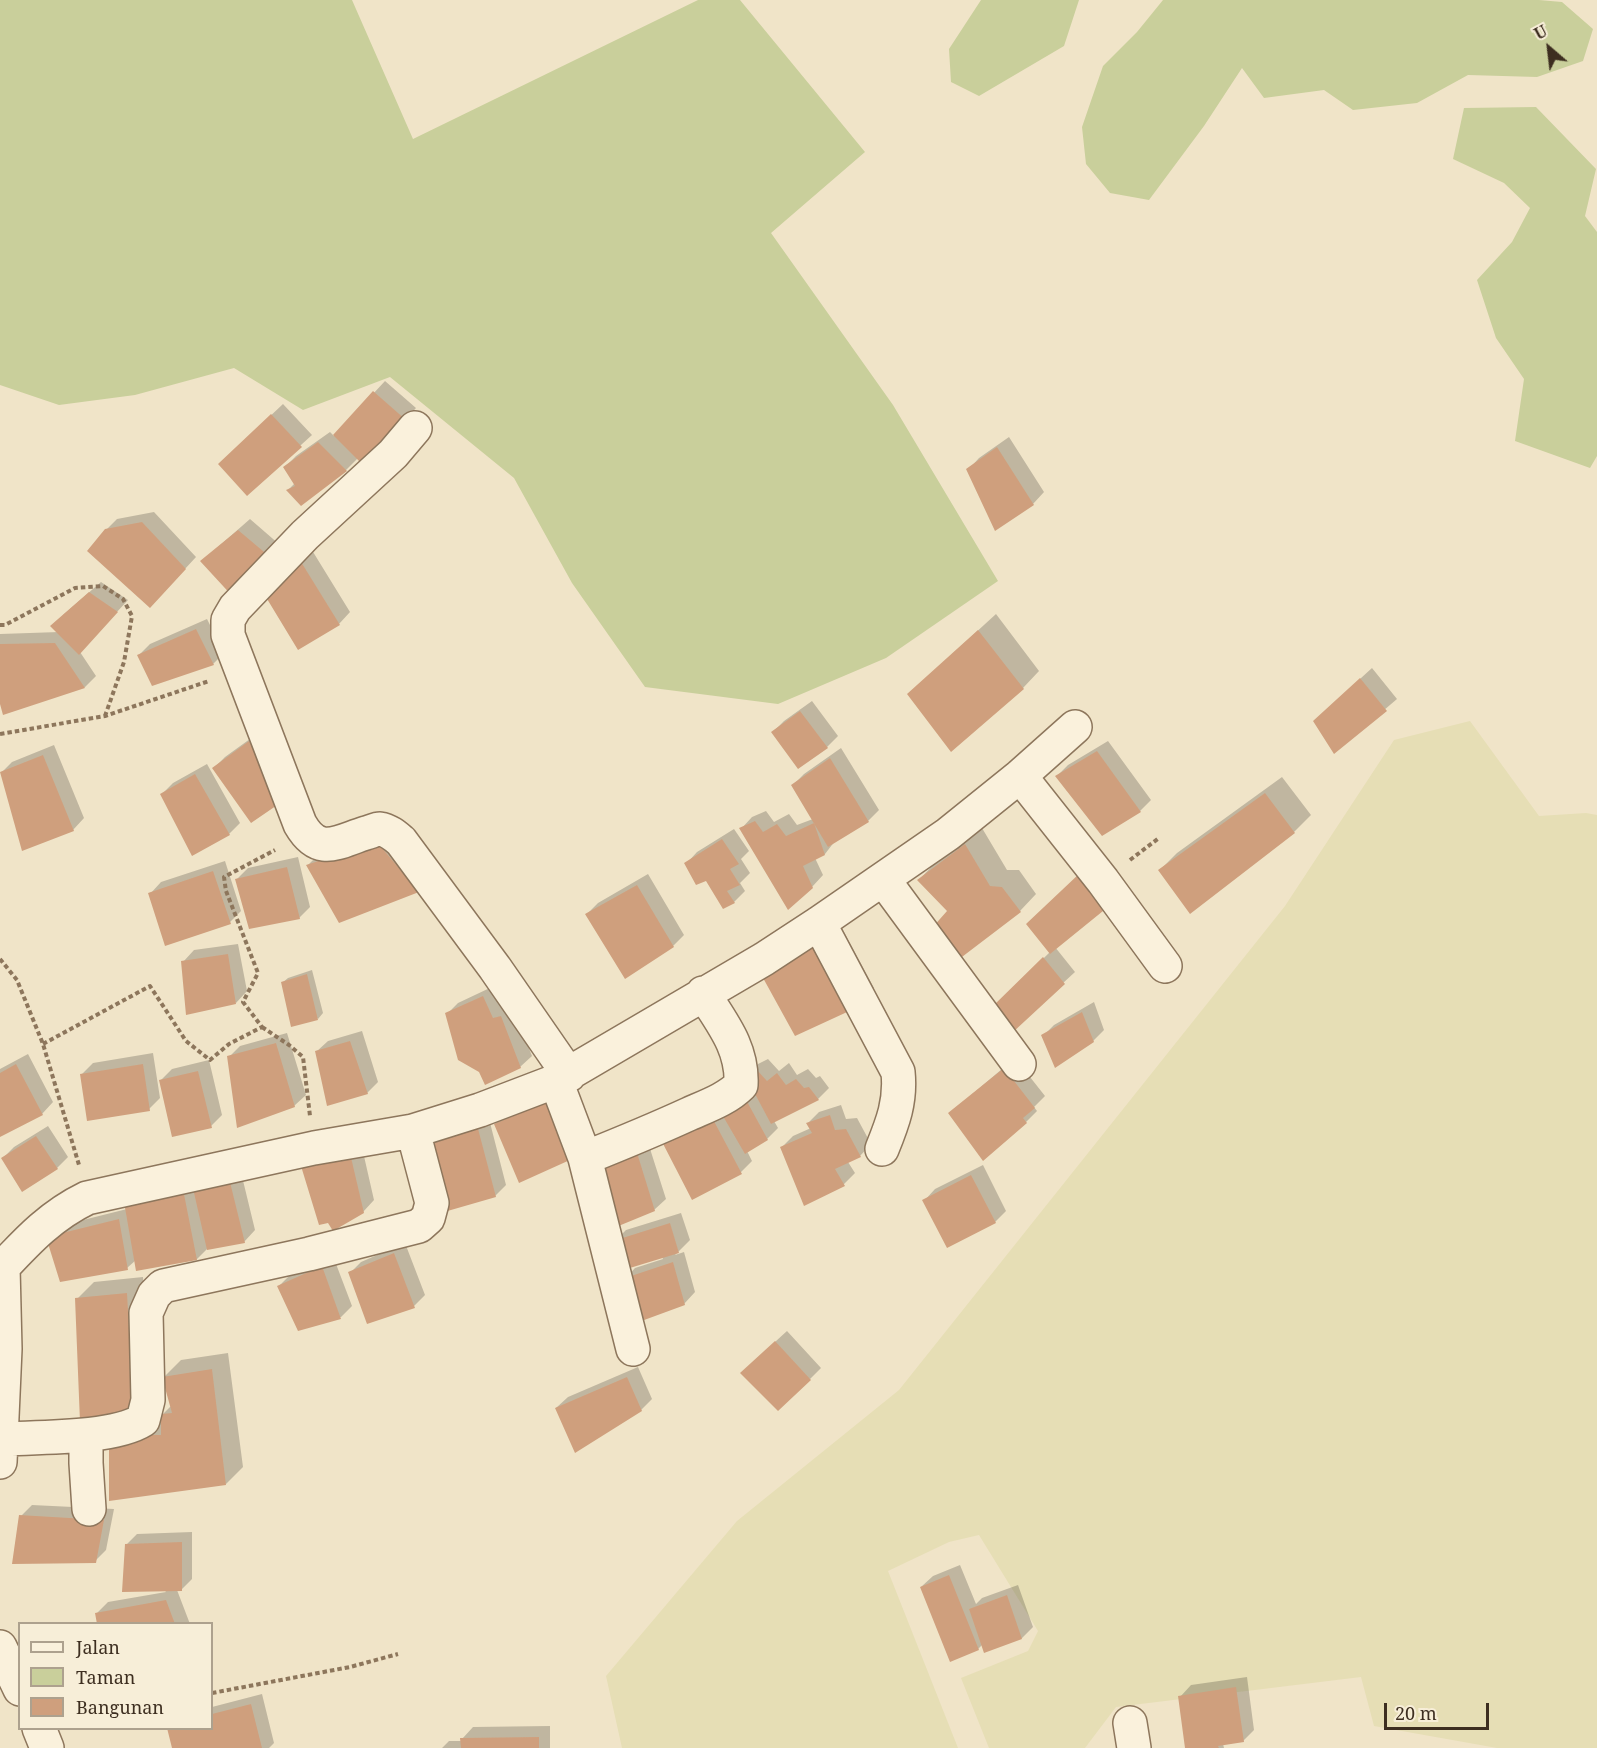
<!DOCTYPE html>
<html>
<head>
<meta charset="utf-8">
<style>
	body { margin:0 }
	#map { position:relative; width:1597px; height:1748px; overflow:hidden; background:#f0e4c8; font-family:"Noto Serif",serif }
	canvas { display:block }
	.legend { position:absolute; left:18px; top:1622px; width:195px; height:108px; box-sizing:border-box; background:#f7eed8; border:2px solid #ada18e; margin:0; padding:8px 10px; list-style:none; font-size:18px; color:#3d2e20 }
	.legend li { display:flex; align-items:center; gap:12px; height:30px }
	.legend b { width:30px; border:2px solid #ada18e }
	.north { position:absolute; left:1519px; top:18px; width:60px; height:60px; -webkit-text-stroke:4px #f7eed8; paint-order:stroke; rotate:332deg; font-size:16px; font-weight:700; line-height:24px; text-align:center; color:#3d2e20 }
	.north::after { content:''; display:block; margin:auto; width:21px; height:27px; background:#3d2e20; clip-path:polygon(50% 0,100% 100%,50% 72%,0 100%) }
	.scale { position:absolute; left:1384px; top:1703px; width:105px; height:27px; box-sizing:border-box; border:3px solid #3d2e20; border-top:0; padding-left:8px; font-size:18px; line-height:21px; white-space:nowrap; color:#3d2e20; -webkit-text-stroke:4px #f7eed8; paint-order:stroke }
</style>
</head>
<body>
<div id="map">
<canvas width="1597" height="1748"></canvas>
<ul class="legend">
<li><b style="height:8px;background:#faf1dc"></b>Jalan</li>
<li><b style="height:16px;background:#c9cf9b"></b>Taman</li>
<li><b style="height:16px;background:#cf9f7d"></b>Bangunan</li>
</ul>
<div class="north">U</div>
<div class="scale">20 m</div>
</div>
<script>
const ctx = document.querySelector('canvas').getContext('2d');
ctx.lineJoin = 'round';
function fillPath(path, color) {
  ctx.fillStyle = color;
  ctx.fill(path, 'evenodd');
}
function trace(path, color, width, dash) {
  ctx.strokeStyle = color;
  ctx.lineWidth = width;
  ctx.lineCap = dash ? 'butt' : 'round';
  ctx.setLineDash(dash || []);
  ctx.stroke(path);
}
const farmland = new Path2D(`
	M1470,721L1539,816L1586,813L1597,815V1748H1497L1374,1726L1361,1677L1116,1707L1085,1748H989L961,1678L1028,1651L1038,1631L979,1535L949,1542L888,1571L958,1748H622L606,1676L737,1521L899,1390L1285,906L1394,740Z`);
const green = new Path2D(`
	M0,0H352L413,139L698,0H740L865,152L771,233L893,405L998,581L886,658L778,704L645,687L572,583L514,478L390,377L303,410L234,368L135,395L59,405L0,385Z
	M981,0H1079L1064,46L979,96L951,82L949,49Z
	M1163,0H1539L1562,2L1593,29L1583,61L1537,77L1468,75L1417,103L1353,110L1324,90L1264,98L1242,68L1204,126L1149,200L1110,193L1086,164L1082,127L1103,66L1137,32Z
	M1536,107L1596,169L1585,216L1597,232V456L1590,468L1515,441L1524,379L1496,338L1477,280L1512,242L1530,208L1504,183L1453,159L1464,108Z`);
const shadow = new Path2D(`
	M385,381L416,408L375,452L358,458L346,470L301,504L288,490L295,483L284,468L296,456L330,432L334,436Z
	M283,404L312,435L247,494L231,453Z
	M1009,437L1044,492L1033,504L968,470L979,458Z
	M154,512L196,557L161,595L106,530L117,519Z
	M250,519L280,545L235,597L202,561Z
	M310,547L350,612L339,624L260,585Z
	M101,582L128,600L80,652L96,676L85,687L4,713L0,698V634L59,632L63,615Z
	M996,614L1039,671L1023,688L926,678Z
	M207,619L224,653L213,664L139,655L150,644Z
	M1372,668L1397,699L1335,752L1326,710Z
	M812,701L838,736L827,747L773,732L784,721Z
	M261,731L251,821L214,768L225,757Z
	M1108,741L1151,800L1140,811L1057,776L1068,765Z
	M54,745L84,818L73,830L1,773L12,762Z
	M841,748L879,810L868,821L835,841L825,854L815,858L823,875L812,887L741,829L752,817L766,811L774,822L789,814L797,825L813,819L793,785L804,774Z
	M207,764L240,823L229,834L162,794L173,783Z
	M1282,777L1311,815L1294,832L1160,870L1177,853Z
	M982,828L1007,870H1019L1036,894L1020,911H949L919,880L935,863Z
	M734,829L749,851L741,859L750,873L740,883L745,891L734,902L724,907L706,879L686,864L697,852Z
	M388,832L418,890L308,865L319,854Z
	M298,857L310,907L299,918L237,879L248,868Z
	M225,861L241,911L230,922L150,894L161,882Z
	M1092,863L1113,899L1055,947L1075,972L1012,1030L994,1007L1050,952Z
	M648,874L684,935L673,946L587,914L598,903Z
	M837,919L874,988L857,1005Z
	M238,944L247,991L236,1003L183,962L194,950Z
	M312,970L323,1013L318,1019L282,983L288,978Z
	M494,986L512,1005L532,1056L520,1067L447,1014L458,1003Z
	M1094,1002L1104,1030L1093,1041L1043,1036L1054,1025Z
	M362,1031L378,1082L367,1093L316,1052L328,1041Z
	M287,1033L306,1095L294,1106L229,1057L240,1046Z
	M153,1053L160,1098L149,1109L82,1074L93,1063Z
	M28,1054L53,1102L42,1114L0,1135V1069Z
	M1015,1058L1045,1096L1034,1107L1037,1111L1026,1122L950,1113Z
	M768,1059L779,1071L789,1063L797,1075L808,1069L816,1078L820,1076L829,1088L818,1099L774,1121L778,1128L767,1139L747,1151L752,1161L741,1172L692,1198L660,1134L747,1076L758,1064Z
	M209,1060L222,1115L211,1126L161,1080L172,1069Z
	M567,1088L519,1181L495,1124L507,1113Z
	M841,1105L846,1119L857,1118L871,1144L860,1156L848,1162L855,1173L844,1184L805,1204L782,1147L793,1136L811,1128L808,1123L819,1112Z
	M487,1111L506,1185L495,1196L426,1139Z
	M48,1126L68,1157L57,1168L3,1158L14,1147Z
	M645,1133L666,1199L654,1210L594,1159Z
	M361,1143L374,1200L363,1212L303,1166Z
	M239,1164L255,1230L244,1242L208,1248L197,1259L136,1260L127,1268L61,1280L59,1226L127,1209Z
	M983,1165L1006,1211L995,1222L924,1201L935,1189Z
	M681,1213L690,1240L675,1255L684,1252L695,1292L684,1304L624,1280L635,1268L663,1259L662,1257L615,1241L626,1230Z
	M405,1243L425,1295L414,1306L350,1273L361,1262Z
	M333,1256L352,1306L341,1317L299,1329L279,1286L290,1275Z
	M143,1277L150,1398L131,1418H163V1414L171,1406L164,1377L181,1360L228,1353L243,1467L226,1484L110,1435L77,1299L94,1282Z
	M787,1331L821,1368L810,1379L753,1362Z
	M638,1367L652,1399L641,1410L556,1408L568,1397Z
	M32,1505L114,1509L106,1550L95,1561L21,1516Z
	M192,1532V1579L181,1590H177L190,1624H99L97,1613L108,1602L166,1592L126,1545L137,1534Z
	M960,1565L976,1604L982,1598L1018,1585L1033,1627L1022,1638L985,1651L983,1644L978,1649L921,1587L933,1576Z
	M1247,1677L1254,1730L1243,1741L1223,1744L1224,1748H1187L1180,1697L1191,1685Z
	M262,1694L274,1743L269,1748H173L212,1728V1707Z
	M550,1726V1748H442L449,1741H462V1739L473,1727Z`);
const building = new Path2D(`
	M373,391L406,420L364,466L333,435Z
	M271,414L302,447L247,496L218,464Z
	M318,442L347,471L301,506L286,490L295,486L283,467Z
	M997,447L1034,505L995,531L966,469Z
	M142,522L186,569L150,608L87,551L105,529Z
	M238,530L270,557L235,599L200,561Z
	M298,557L340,625L298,650L258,584Z
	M89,592L118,612L79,655L50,626Z
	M196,629L214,665L152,686L137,655Z
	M978,630L1024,689L951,752L907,694Z
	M55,643L85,688L3,715L0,704V644Z
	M1360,678L1387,711L1334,754L1313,721Z
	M800,711L828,748L798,769L771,732Z
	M249,741L286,799L251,823L212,768Z
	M1097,751L1141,812L1102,836L1055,776Z
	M43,755L74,831L22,851L0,772Z
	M830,758L869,822L828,847L791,785Z
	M195,774L230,835L192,856L160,794Z
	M1265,793L1295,833L1190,914L1158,870Z
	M755,821L763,832L777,824L786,836L814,823L825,855L803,866L813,888L788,910L739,828Z
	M722,839L739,864L730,869L740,885L727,891L735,903L723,909L706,881L696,885L684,863Z
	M377,842L419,892L339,923L306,865Z
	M965,844L990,886L1002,887L1021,912L954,963L932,928L947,911L917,880Z
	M287,867L300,919L249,929L235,879Z
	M213,871L231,924L165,946L148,893Z
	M1080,873L1103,911L1050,954L1026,924Z
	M637,885L674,947L625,979L585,914Z
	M820,935L858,1007L795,1036L757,967Z
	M228,954L236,1004L186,1015L181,961Z
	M1043,957L1065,984L1012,1033L992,1007Z
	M307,974L318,1020L291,1027L281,982Z
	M483,996L493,1018L501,1016L521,1068L485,1085L479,1072L458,1060L445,1013Z
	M1082,1012L1094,1042L1055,1068L1041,1035Z
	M350,1041L368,1094L327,1106L315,1051Z
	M276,1043L295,1107L237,1128L227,1056Z
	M16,1064L43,1115L0,1137V1073Z
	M143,1064L150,1111L87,1121L80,1074Z
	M1004,1068L1035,1108L1023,1118L1027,1123L983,1161L948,1113Z
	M756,1069L767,1081L777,1073L786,1085L796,1079L804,1088L809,1087L819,1100L771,1124L745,1075Z
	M198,1071L212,1128L172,1137L159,1080Z
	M744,1096L768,1140L745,1154L720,1111Z
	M556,1098L581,1155L519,1183L494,1124Z
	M707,1108L742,1174L692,1200L658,1134Z
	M830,1115L835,1130L846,1129L861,1157L835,1169L845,1186L804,1206L780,1147L812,1133L806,1123Z
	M476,1121L496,1197L444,1212L425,1138Z
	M36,1136L58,1169L22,1192L1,1158Z
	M634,1143L655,1211L616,1227L593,1158Z
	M350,1153L364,1213L333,1231L328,1223L319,1225L301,1166Z
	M228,1174L245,1243L207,1250L192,1184Z
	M971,1175L996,1223L947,1248L922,1200Z
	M183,1189L197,1260L136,1271L124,1202Z
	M119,1219L128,1270L60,1282L46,1237Z
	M670,1223L679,1253L620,1271L613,1241Z
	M394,1253L415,1308L367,1324L348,1272Z
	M673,1262L685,1305L636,1323L622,1279Z
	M322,1266L341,1319L298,1331L277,1286Z
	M127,1293L134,1416L80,1422L75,1298Z
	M775,1341L811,1380L778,1411L740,1373Z
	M212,1369L226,1485L109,1501V1434L161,1435V1414L172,1413L162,1377Z
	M627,1377L642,1411L575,1453L555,1408Z
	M19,1515L104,1520L96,1563L12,1564Z
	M182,1542V1591L122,1592L125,1544Z
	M949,1575L979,1650L950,1662L920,1587Z
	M1007,1595L1022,1639L984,1653L969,1609Z
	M166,1600L175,1624H97L95,1613Z
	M1236,1687L1244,1742L1218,1746L1219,1748H1185L1178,1696Z
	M251,1704L262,1748H172L167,1728H212V1714Z
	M539,1737V1748H461L460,1738Z`);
const path = new Path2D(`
	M0,625H5L75,588L103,586L123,599L132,616L124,662L105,716
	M0,734L105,716L209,681
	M1130,860L1159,838
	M0,959L17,980L43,1044L79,1165
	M262,1027L289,1045L303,1057L310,1116
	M43,1044L150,986L186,1041L210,1060L229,1044L262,1027L243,1002L258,973L226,891L224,877L275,850
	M212,1693L350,1667L398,1654`);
const street = new Path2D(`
	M415,428L393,454L305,535L235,608L228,620V635L300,824C319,857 337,842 366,833C370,832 376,829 380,829C388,830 395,836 401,841L495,968L569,1075
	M1020,776L1103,881L1165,966
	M883,879L1019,1064
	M819,923L898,1072C901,1101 893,1122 882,1149
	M556,1081L585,1158L633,1349
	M585,1158C620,1144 654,1130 689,1114C707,1106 727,1099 741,1085C743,1048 722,1023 703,993
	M0,1268L3,1267C29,1239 52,1215 87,1198L314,1148L413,1131L480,1110L556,1081L764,959L819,923L948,834L1020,776L1075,727
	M86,1435V1463L89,1509
	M2,1439C39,1437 113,1439 143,1420L148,1400L146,1313L154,1295L163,1286L309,1254L419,1226L428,1218L432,1203L413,1131
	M0,1462L5,1349L3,1267
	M0,1647L20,1689
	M1130,1723L1134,1748
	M39,1728L47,1748`);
fillPath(farmland, '#e6deb5');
fillPath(green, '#c9cf9b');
fillPath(shadow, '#0003');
fillPath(building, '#cf9f7d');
trace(street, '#8d765c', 36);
trace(path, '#8d765c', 4, [4.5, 3]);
trace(street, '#faf1dc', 33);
</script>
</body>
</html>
